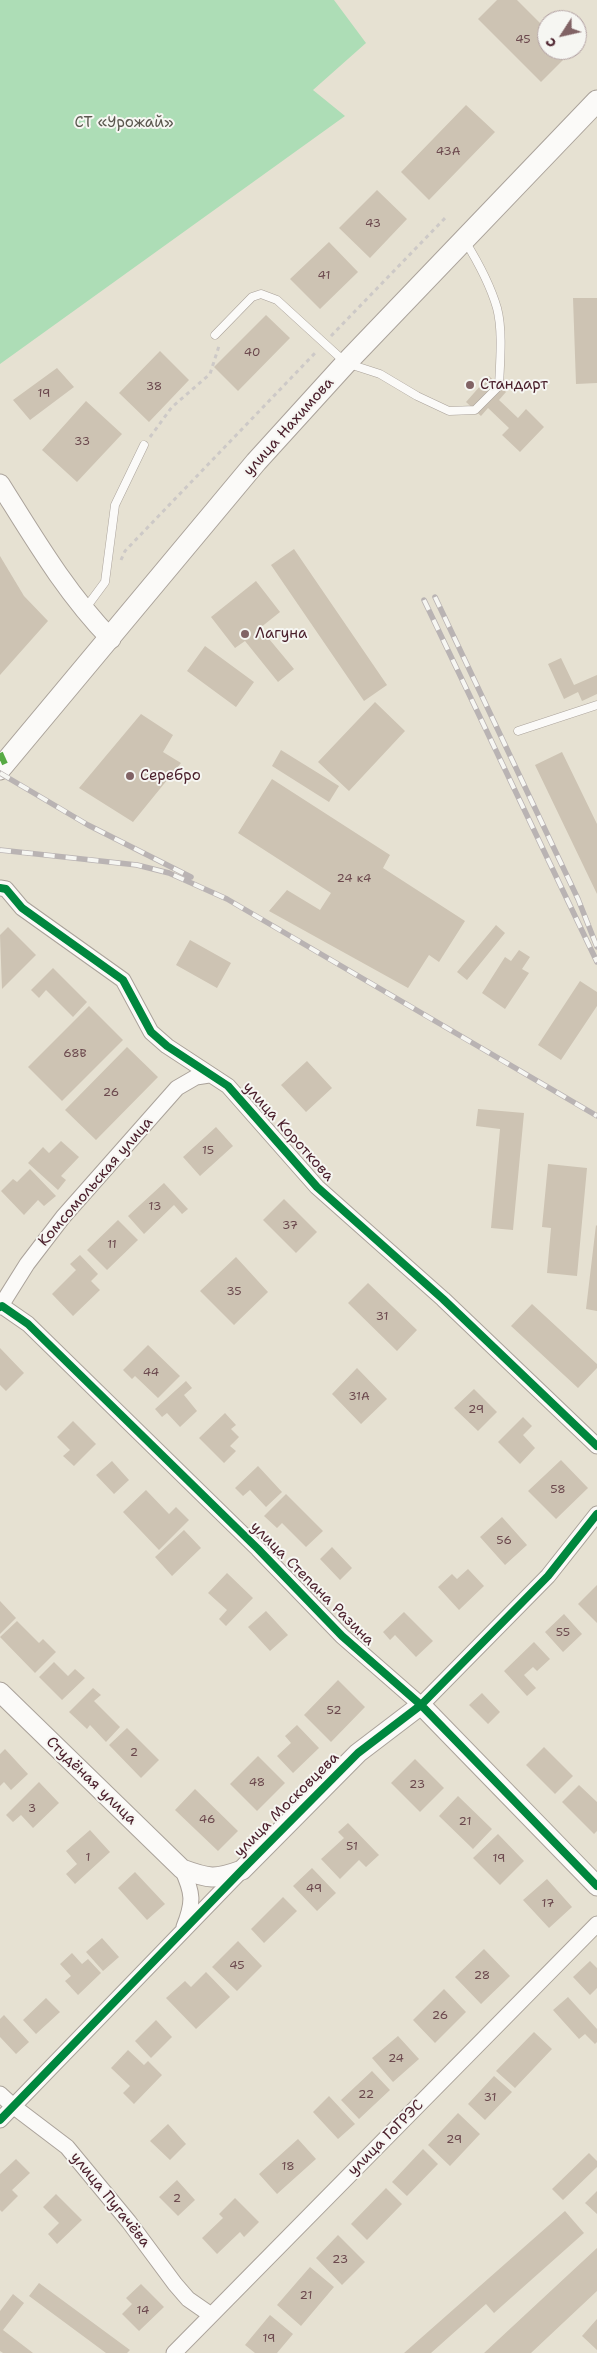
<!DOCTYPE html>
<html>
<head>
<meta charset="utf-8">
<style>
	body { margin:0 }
	#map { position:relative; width:597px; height:2353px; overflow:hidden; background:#e6e1d2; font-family:"Shantell Sans",sans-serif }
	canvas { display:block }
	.north { position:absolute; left:537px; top:10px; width:50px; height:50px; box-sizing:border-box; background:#f6f6f2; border:1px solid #b1a0a2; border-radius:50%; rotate:235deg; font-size:14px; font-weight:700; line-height:20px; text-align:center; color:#4a1f2b }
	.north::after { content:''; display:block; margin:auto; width:18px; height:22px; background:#816365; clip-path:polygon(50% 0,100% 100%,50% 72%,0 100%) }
</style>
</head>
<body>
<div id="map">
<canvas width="597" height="2353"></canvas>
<div class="north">С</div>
</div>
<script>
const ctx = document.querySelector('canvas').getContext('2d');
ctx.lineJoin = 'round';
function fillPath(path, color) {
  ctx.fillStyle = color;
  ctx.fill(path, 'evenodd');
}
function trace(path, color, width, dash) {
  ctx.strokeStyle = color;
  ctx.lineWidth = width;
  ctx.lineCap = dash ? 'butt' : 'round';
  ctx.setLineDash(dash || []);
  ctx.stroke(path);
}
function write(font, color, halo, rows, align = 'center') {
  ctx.font = font + ' "Shantell Sans",sans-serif';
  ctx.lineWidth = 4;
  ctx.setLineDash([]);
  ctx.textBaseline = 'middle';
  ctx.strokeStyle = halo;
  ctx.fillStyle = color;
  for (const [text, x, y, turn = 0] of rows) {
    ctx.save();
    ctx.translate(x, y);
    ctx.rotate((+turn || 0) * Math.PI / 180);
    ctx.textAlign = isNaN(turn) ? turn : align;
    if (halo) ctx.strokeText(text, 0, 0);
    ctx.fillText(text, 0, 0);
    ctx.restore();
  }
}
const green = new Path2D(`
	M0,0H334L366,43L313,90L345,116L0,364Z`);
const building = new Path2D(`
	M497,0H517L547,30V50H567L570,53L541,82L478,19Z
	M466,105L495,132L429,200L401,172Z
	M377,190L407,219L370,258L339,228Z
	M329,242L358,272L320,309L290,279Z
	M573,298H597V383L576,384Z
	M266,315L290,338L238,391L214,367Z
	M160,351L189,380L149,422L119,393Z
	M57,368L74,387L30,420L13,400Z
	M489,376L506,392L499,400L518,418L526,409L544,427L520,452L502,435L509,428L488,408L481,416L466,402Z
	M86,401L122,434L77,482L42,450Z
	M294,549L387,685L364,701L271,565Z
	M0,556L24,596L48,621L0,675Z
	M256,581L280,612L260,628L294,669L278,682L245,641L235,648L211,617Z
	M205,646L254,682L236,707L187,671Z
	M561,658L574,685L597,675V694L582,701L578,692L564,699L548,664Z
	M375,702L405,731L349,791L318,762Z
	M141,714L173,735L163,752L181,763L133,822L79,788Z
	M281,750L339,786L329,802L272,766Z
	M562,752L597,824V894L535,765Z
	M272,779L390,855L383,868L465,921L439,962L429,955L408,988L269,911L287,890L320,910L331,893L238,833Z
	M496,925L505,933L467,980L457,972Z
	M8,927L36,955L2,989L0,935Z
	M190,940L231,963L217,988L176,965Z
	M519,950L530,957L522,969L529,973L505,1009L482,993L505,957L511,961Z
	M53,968L87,1002L73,1017L46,990L39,998L31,990Z
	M580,981L597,992V1006L561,1060L538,1045Z
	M89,1006L123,1040L62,1101L28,1067Z
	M127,1047L158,1077L96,1140L65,1110Z
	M307,1061L332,1088L306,1112L281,1085Z
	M478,1109L524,1113L513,1230L491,1228L500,1129L476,1126Z
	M216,1127L233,1146L200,1176L183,1157Z
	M61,1141L79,1157L61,1176L66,1180L58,1190L28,1163L43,1147L49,1153Z
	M548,1164L587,1168L577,1276L547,1273L551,1228L542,1227Z
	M30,1169L56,1196L44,1206L38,1200L24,1215L1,1191L13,1179L17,1182Z
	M164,1183L188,1209L182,1214L174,1205L144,1234L128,1216Z
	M284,1199L317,1232L296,1253L263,1220Z
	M118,1220L138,1240L107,1270L87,1250Z
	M596,1225L597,1226V1311L586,1309Z
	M80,1255L98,1274L91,1281L100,1290L73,1316L52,1294L76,1270L70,1264Z
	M236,1257L268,1292L234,1325L200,1291Z
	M368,1283L417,1330L397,1351L348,1303Z
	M532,1304L597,1364V1368L578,1388L511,1326Z
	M148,1345L180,1376L158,1398L135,1376L132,1379L123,1370Z
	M0,1348L24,1373L6,1391L0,1385Z
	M357,1368L387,1399L361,1424L332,1394Z
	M186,1381L192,1388L184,1395L197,1411L180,1427L167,1413L162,1417L155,1409Z
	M474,1389L497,1412L478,1431L454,1408Z
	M225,1413L236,1425L231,1429L239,1437L230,1446L236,1451L224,1463L199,1438Z
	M523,1417L532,1426L523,1435L535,1448L520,1464L498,1442Z
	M73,1421L96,1444L74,1466L63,1456L70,1450L57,1437Z
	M561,1460L588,1488L556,1519L528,1491Z
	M112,1461L129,1480L114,1494L96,1475Z
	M258,1466L282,1492L266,1507L250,1490L243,1496L235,1488Z
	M146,1490L169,1514L176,1507L189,1520L159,1550L123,1512Z
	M286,1494L323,1531L306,1547L282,1523L277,1528L264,1516Z
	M502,1517L527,1545L505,1565L480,1537Z
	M184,1530L201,1548L172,1576L155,1557Z
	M332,1547L352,1568L340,1580L320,1559Z
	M468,1569L484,1586L459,1610L438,1587L452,1574L457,1579Z
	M227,1573L253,1598L226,1626L219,1619L227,1610L208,1593Z
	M597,1585V1623L578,1604Z
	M0,1601L16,1618L0,1634Z
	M266,1611L288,1635L270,1651L248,1627Z
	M404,1612L433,1641L416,1657L395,1635L390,1640L383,1632Z
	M564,1614L582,1634L563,1652L545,1632Z
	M17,1621L39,1643L43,1639L56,1652L35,1673L0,1637Z
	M534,1642L550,1659L537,1671L533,1667L524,1675L536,1688L527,1696L504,1671Z
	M54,1662L68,1676L75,1669L85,1678L62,1700L39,1677Z
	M338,1680L365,1707L331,1742L304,1715Z
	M93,1688L101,1695L94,1701L120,1727L106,1742L90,1725L87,1729L69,1712Z
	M482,1693L500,1712L488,1724L469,1705Z
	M297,1725L319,1748L293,1773L277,1756L291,1743L285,1736Z
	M127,1728L159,1760L141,1778L109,1745Z
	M544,1747L573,1776L555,1794L526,1765Z
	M5,1749L28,1774L11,1790L4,1782L0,1786V1754Z
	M258,1756L285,1783L257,1811L230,1784Z
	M415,1759L444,1788L420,1812L391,1783Z
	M39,1782L59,1803L33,1828L21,1815L13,1822L6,1815Z
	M579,1785L597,1802V1831L594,1834L562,1802Z
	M195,1789L238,1831L218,1851L175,1810Z
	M458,1796L492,1829L473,1849L439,1816Z
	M348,1823L379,1855L366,1867L359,1860L340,1879L321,1859L344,1838L338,1832Z
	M90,1830L110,1852L75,1884L66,1874L77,1864L66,1851Z
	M498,1834L524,1861L500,1885L473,1858Z
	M312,1868L336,1893L317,1911L293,1886Z
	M135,1872L165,1904L147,1920L118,1888Z
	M547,1879L572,1907L549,1928L523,1900Z
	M283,1897L297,1911L264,1943L251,1929Z
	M102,1938L119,1957L103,1971L86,1952Z
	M238,1941L262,1966L237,1991L212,1967Z
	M484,1949L510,1976L481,2004L455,1977Z
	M72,1953L82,1964L88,1959L101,1973L78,1995L65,1981L71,1976L60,1964Z
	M590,1961L597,1968V1988L590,1995L573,1977Z
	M206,1972L230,1997L196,2029L166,1998L185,1981L191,1987Z
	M444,1989L466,2012L435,2043L413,2020Z
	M568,1997L597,2029V2042L595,2044L585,2034L579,2039L553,2010Z
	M46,1998L60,2012L36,2034L23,2020Z
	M4,2015L29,2042L16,2054L0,2037V2019Z
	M156,2020L172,2037L151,2058L135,2041Z
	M534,2032L552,2049L515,2088L496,2071Z
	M398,2036L419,2059L393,2082L372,2058Z
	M128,2050L144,2065L148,2061L162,2075L134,2104L123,2093L130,2086L111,2068Z
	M372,2071L390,2090L359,2119L341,2100Z
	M494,2076L512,2092L485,2120L468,2104Z
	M329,2096L355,2124L338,2139L313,2112Z
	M458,2113L480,2134L450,2166L428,2145Z
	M168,2124L186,2144L170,2160L150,2141Z
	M298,2139L316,2159L277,2194L259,2174Z
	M423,2149L438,2164L407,2196L392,2182Z
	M589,2153L597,2161V2167L563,2200L552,2189Z
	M16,2159L30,2173L12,2190L18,2196L2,2212L0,2210V2174Z
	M177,2180L195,2200L178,2216L159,2197Z
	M386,2188L402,2204L367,2240L351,2224Z
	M597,2191V2214L585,2203Z
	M56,2194L82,2220L57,2244L48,2234L59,2223L43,2207Z
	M235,2198L259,2222L244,2237L240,2232L217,2254L202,2238L223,2218L219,2214Z
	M565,2211L584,2233L494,2313L486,2304L431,2353H404Z
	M338,2235L365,2262L342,2285L316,2258Z
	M597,2248V2291L531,2353H484Z
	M310,2267L334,2287L301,2326L277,2305Z
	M39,2283L130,2350L127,2353H106L29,2296Z
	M141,2284L164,2307L139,2331L122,2314L132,2304L126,2298Z
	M13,2294L24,2303L3,2330L33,2353H3L0,2351V2311Z
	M270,2315L293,2334L277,2353H255L245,2345Z
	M597,2319V2350L582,2336Z`);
const path = new Path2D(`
	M331,336L447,216
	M150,437L172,407L210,374L219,346
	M121,560L125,551L316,352`);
const service = new Path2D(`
	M215,335L252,297L261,294L277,300L346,363L380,374L417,396L449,411L475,410L499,386C500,363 503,330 497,308C490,284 478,262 465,241
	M85,609L105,582L115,505L144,445
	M518,731L597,705`);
const minor = new Path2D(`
	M0,888L6,889L22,908L123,980L151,1032L167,1046L228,1086L317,1187L443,1299L597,1446
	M2,1306L28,1324L258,1549L342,1636L421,1705L548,1576L597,1514
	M0,1307L27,1264L63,1217L177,1088L196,1077L209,1075
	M182,1869C193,1893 194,1902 184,1927
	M0,2094L13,2106L67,2147L129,2222L175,2284L188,2299L211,2315
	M0,2120L241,1871
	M174,2353L597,1924`);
const tertiary = new Path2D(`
	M0,484C34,538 66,593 111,639
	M0,1692L182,1869C209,1879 215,1880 242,1870L358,1753L421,1705L597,1886`);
const secondary = new Path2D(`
	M0,769L256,462L346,363L597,101`);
const rail = new Path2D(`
	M435,597L578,899L597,947
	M424,600L597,962
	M0,773L88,825L191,877
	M0,850L137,865L169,873L227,899L597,1116`);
const quiet = new Path2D(`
	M0,753L5,764`);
const cycleway = new Path2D(`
	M0,888L6,889L22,908L123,980L151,1032L167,1046L228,1086L317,1187L443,1299L597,1446
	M0,1307L2,1306L28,1324L258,1549L342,1636L421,1705L597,1886
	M0,2120L242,1870L358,1753L421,1705L548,1576L597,1514`);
const markers = [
	[470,385,5,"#816365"],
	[245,634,5,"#816365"],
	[130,776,5,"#816365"]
];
const numberNames = [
	["45",523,40],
	["43А",448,152],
	["43",373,224],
	["41",324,276],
	["40",252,353],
	["38",154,387],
	["19",44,394],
	["33",82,442],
	["24 к4",354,879],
	["68В",75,1054],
	["26",111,1093],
	["15",208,1151],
	["13",155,1207],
	["37",290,1226],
	["11",112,1245],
	["35",234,1292],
	["31",382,1317],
	["44",151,1373],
	["31А",359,1397],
	["29",476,1410],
	["58",558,1490],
	["56",504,1541],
	["55",563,1633],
	["52",334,1711],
	["2",134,1753],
	["48",257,1783],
	["23",417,1785],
	["3",32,1809],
	["46",207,1820],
	["21",465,1822],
	["51",352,1847],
	["1",88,1858],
	["19",499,1859],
	["49",314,1889],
	["17",548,1904],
	["45",237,1966],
	["28",482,1976],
	["26",440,2016],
	["24",396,2059],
	["22",366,2095],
	["31",490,2098],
	["29",454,2140],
	["18",288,2167],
	["2",177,2199],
	["23",340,2260],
	["21",306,2296],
	["14",143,2311],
	["19",269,2339]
];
const parkNames = [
	["СТ «Урожай»",124,123]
];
const poiNames = [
	["Стандарт",480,385],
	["Лагуна",255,634],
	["Серебро",140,776]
];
const streetNames = [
	["улица Нахимова",289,427,-48],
	["улица Короткова",288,1132,48],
	["Комсомольская улица",96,1182,-49],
	["улица Степана Разина",312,1584,45],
	["Студёная улица",91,1781,44],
	["улица Московцева",287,1805,-45],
	["улица ГоГРЭС",386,2138,-45],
	["улица Пугачёва",110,2200,51]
];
fillPath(green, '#adddb6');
fillPath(building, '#cdc3b3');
trace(service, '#aaa29a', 9);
trace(minor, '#aaa29a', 17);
trace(tertiary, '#aaa29a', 21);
trace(secondary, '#aaa29a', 23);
trace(path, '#cdc9c7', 3, [4, 4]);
trace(service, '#fbfaf8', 8);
trace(minor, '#fbfaf8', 15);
trace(tertiary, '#fbfaf8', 19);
trace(secondary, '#fbfaf8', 21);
trace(rail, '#b9b3b3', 5.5);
trace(rail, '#f6f6f2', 4, [11]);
trace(quiet, '#57aa44', 6, [12, 6]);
trace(cycleway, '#00873e', 8);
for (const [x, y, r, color] of markers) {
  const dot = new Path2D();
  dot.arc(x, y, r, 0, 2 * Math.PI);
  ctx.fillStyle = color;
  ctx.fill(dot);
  trace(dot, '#f6f6f2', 2);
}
write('12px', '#6b484d', null, numberNames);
write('15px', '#5a574e', '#f6f6f2', parkNames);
write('15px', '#4a1f2b', '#f6f6f2', poiNames, 'left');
write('15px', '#4a1f2b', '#f6f6f2', streetNames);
</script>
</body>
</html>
